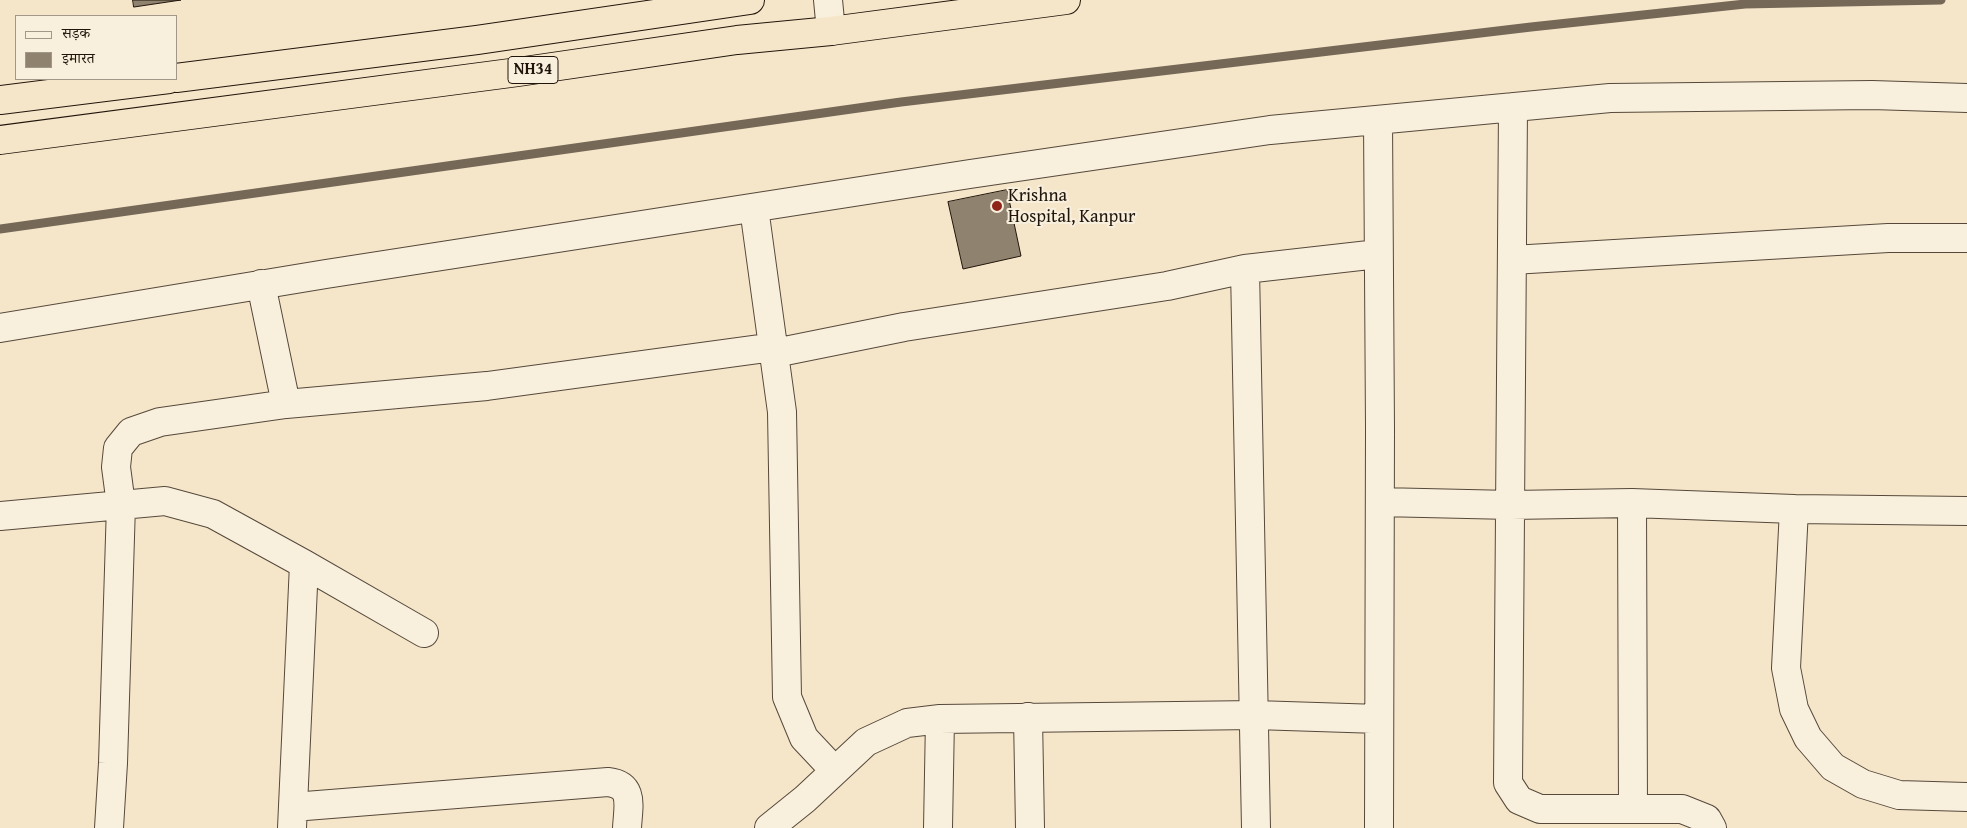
<!DOCTYPE html>
<html>
<head>
<meta charset="utf-8">
<style>
	body { margin:0 }
	#map { position:relative; width:1967px; height:828px; overflow:hidden; background:#f5e6ca; font-family:"Gentium Book Plus","Noto Serif Devanagari",serif }
	canvas { display:block }
	.legend { position:absolute; left:15px; top:15px; width:162px; height:65px; box-sizing:border-box; background:#f8efdd; border:1px solid #a29889; margin:0; padding:6px 9px; list-style:none; font-size:15px; color:#21150b }
	.legend li { display:flex; align-items:center; gap:10px; height:25px }
	.legend b { width:25px; border:1px solid #a29889 }
</style>
</head>
<body>
<div id="map">
<canvas width="1967" height="828"></canvas>
<ul class="legend">
<li><b style="height:6px;background:#f8efdd"></b>सड़क</li>
<li><b style="height:14px;background:#8f826e"></b>इमारत</li>
</ul>
</div>
<script>
const ctx = document.querySelector('canvas').getContext('2d');
ctx.lineJoin = 'round';
function trace(path, color, width, dash) {
  ctx.strokeStyle = color;
  ctx.lineWidth = width;
  ctx.lineCap = dash ? 'butt' : 'round';
  ctx.setLineDash(dash || []);
  ctx.stroke(path);
}
function fillPath(path, color) {
  ctx.fillStyle = color;
  ctx.fill(path, 'evenodd');
}
function write(font, color, halo, rows, align = 'center') {
  ctx.font = font + ' "Gentium Book Plus",serif';
  ctx.lineWidth = 4;
  ctx.setLineDash([]);
  ctx.textBaseline = 'middle';
  ctx.strokeStyle = halo;
  ctx.fillStyle = color;
  for (const [text, x, y, turn = 0] of rows) {
    ctx.save();
    ctx.translate(x, y);
    ctx.rotate((+turn || 0) * Math.PI / 180);
    ctx.textAlign = isNaN(turn) ? turn : align;
    if (halo) ctx.strokeText(text, 0, 0);
    ctx.fillText(text, 0, 0);
    ctx.restore();
  }
}
const stream = new Path2D(`
	M0,229L901,102L1531,27L1745,4L1941,0`);
const building = new Path2D(`
	M133,0H181L134,7Z
	M1007,190L1021,256L963,269L948,202Z`);
const minor = new Path2D(`
	M828,0L831,31
	M1513,107L1508,783L1519,800L1540,809H1682L1707,819L1712,828
	M1378,120L1380,429L1379,828
	M754,208L782,412L787,697L804,738L835,771
	M1512,260L1888,238H1967
	M1245,269L1256,828
	M261,284L286,404L487,386L774,347
	M0,328L326,274L970,174L1270,130L1610,98L1872,95L1967,98
	M775,353L904,327L1167,286L1245,269L1378,254
	M1380,502L1511,505L1632,503L1794,509L1967,511
	M1632,503L1633,808
	M1794,509L1786,668L1794,709L1808,738L1833,767L1863,784L1899,795L1967,797
	M0,516L165,501L213,514L304,564L424,633
	M1028,717L1030,828
	M293,807L608,782C635,785 628,807 627,828
	M109,828L113,763L121,505L116,467L118,448L131,432L160,422L286,404
	M292,828L304,564
	M769,828L805,799L866,742L907,723L940,719
	M938,828L940,719L1255,715L1379,719`);
const highway = new Path2D(`
	M176,78L477,40L750,0
	M0,100L169,79
	M0,140L518,72L737,40L831,31L1066,0`);
const markers = [
	[997,206,6,"#8f2418"]
];
const shields = [
	[533,70,50]
];
const shieldNames = [
	["NH34",533,70]
];
const poiNames = [
	["Krishna",1008,196],
	["Hospital, Kanpur",1008,217]
];
trace(stream, '#756857', 9);
fillPath(building, '#8f826e');
trace(building, '#21150b', 1);
trace(minor, '#56493b', 30);
trace(highway, '#21150b', 30);
trace(minor, '#f8efdd', 28);
trace(highway, '#f5e6ca', 28);
for (const [x, y, r, color] of markers) {
  const dot = new Path2D();
  dot.arc(x, y, r, 0, 2 * Math.PI);
  ctx.fillStyle = color;
  ctx.fill(dot);
  trace(dot, '#f8efdd', 2);
}
for (const [x, y, w] of shields) {
  const box = new Path2D();
  box.roundRect(x - w / 2, y - 13.5, w, 27, 4);
  ctx.fillStyle = '#f8efdd';
  ctx.fill(box);
  trace(box, '#21150b', 1);
}
write('bold 16px', '#21150b', null, shieldNames);
write('18px', '#21150b', '#f8efdd', poiNames, 'left');
</script>
</body>
</html>
